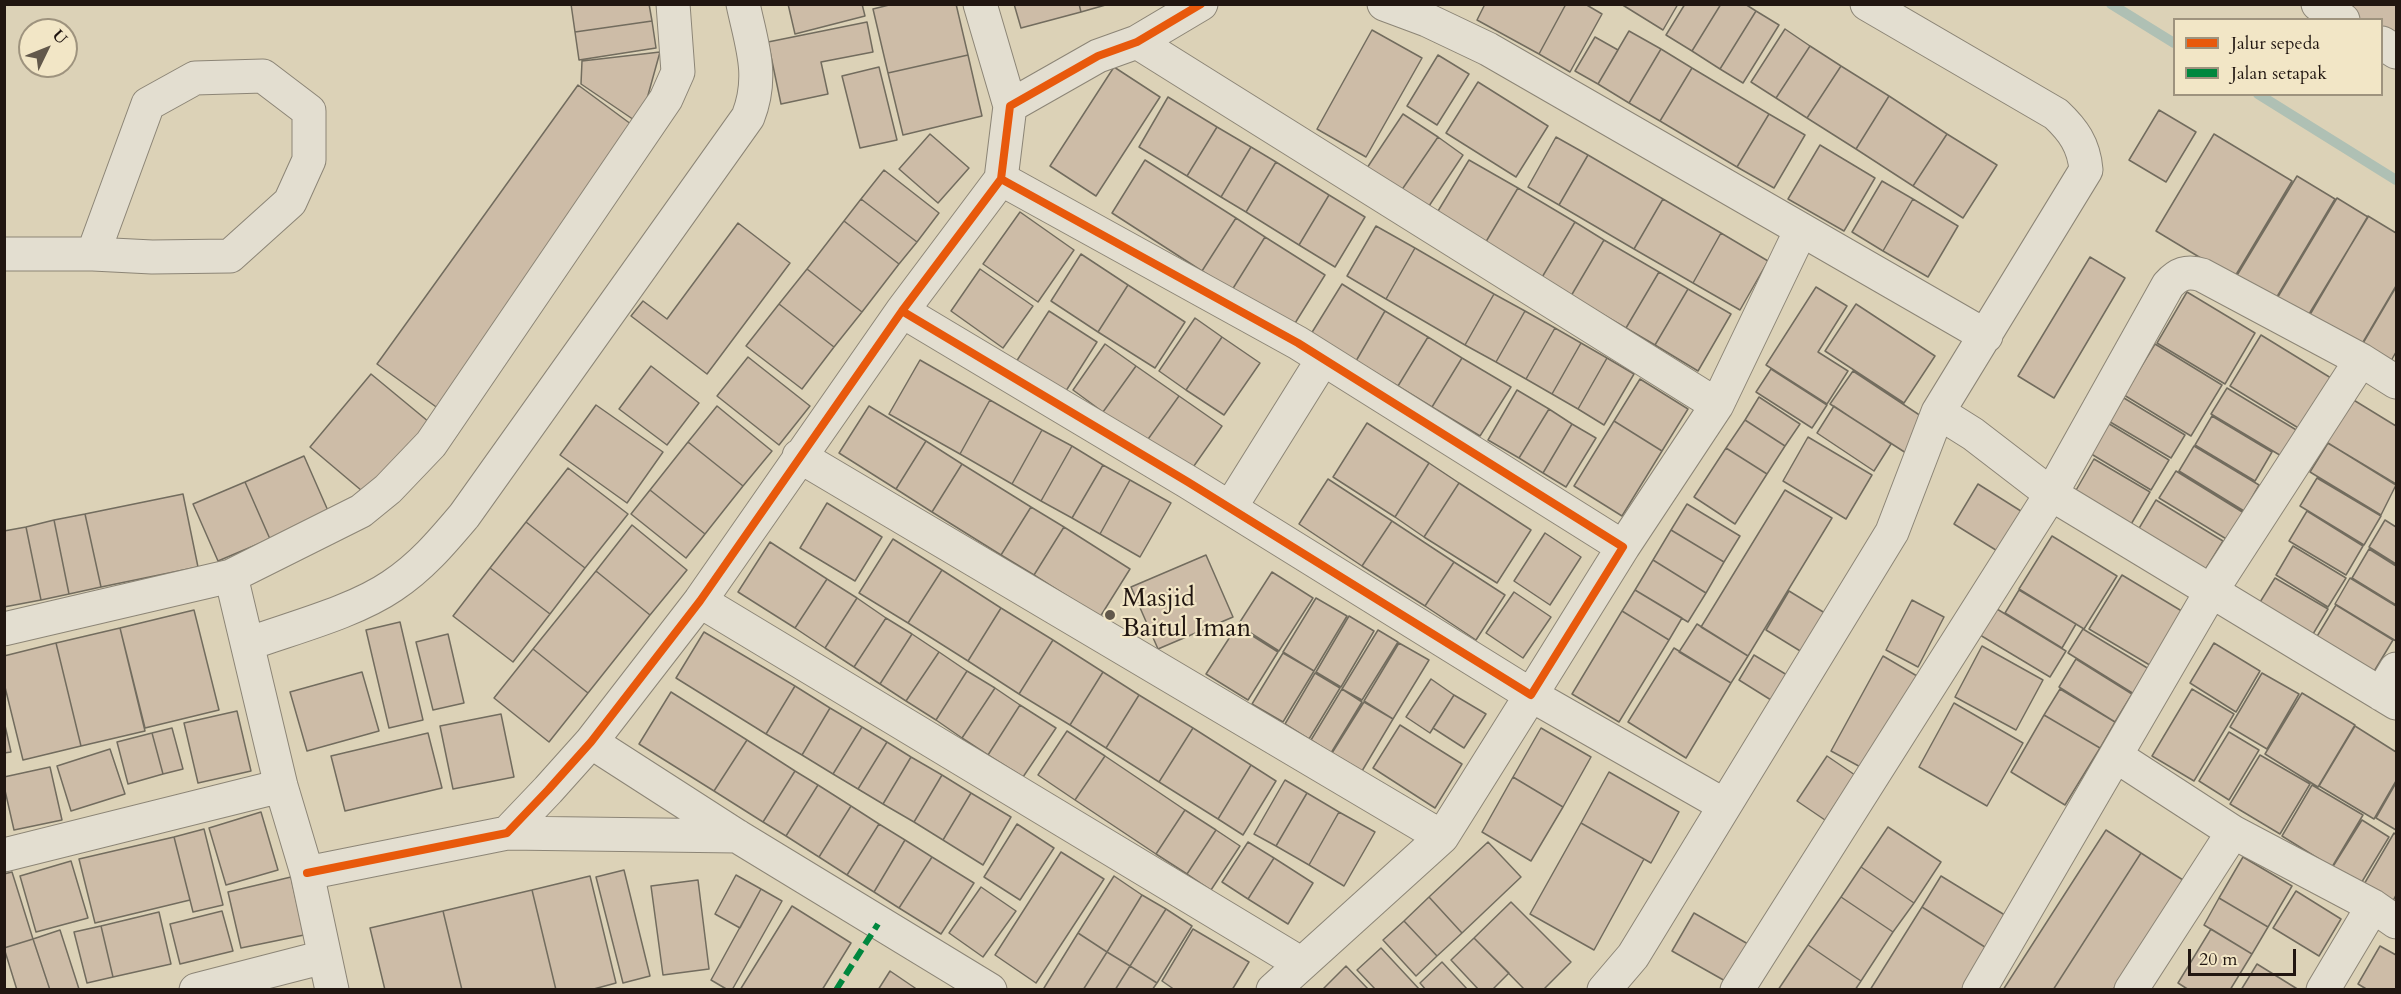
<!DOCTYPE html>
<html>
<head>
<meta charset="utf-8">
<style>
	body { margin:0 }
	#map { position:relative; width:2401px; height:994px; overflow:hidden; background:#dcd2b7; font-family:Cardo,serif }
	canvas { display:block }
	.frame { position:absolute; inset:0; border:6px solid #211611; pointer-events:none }
	.legend { position:absolute; left:2173px; top:18px; width:210px; height:78px; box-sizing:border-box; background:#f2e6c6; border:2px solid #9e937e; margin:0; padding:8px 10px; list-style:none; font-size:18px; color:#211611 }
	.legend li { display:flex; align-items:center; gap:12px; height:30px }
	.legend b { width:30px; border:2px solid #9e937e }
	.north { position:absolute; left:18px; top:18px; width:60px; height:60px; box-sizing:border-box; background:#f2e6c6; border:2px solid #9e937e; border-radius:50%; rotate:47deg; font-size:16px; font-weight:700; line-height:24px; text-align:center; color:#211611 }
	.north::after { content:''; display:block; margin:auto; width:21px; height:27px; background:#62584b; clip-path:polygon(50% 0,100% 100%,50% 72%,0 100%) }
	.scale { position:absolute; left:2188px; top:949px; width:108px; height:27px; box-sizing:border-box; border:3px solid #211611; border-top:0; padding-left:8px; font-size:18px; line-height:21px; white-space:nowrap; color:#211611; -webkit-text-stroke:4px #f2e6c6; paint-order:stroke }
</style>
</head>
<body>
<div id="map">
<canvas width="2401" height="994"></canvas>
<div class="frame"></div>
<ul class="legend">
<li><b style="height:8px;background:#e8590c"></b>Jalur sepeda</li>
<li><b style="height:8px;background:#00873e"></b>Jalan setapak</li>
</ul>
<div class="north">U</div>
<div class="scale">20 m</div>
</div>
<script>
const ctx = document.querySelector('canvas').getContext('2d');
ctx.lineJoin = 'round';
function trace(path, color, width, dash) {
  ctx.strokeStyle = color;
  ctx.lineWidth = width;
  ctx.lineCap = dash ? 'butt' : 'round';
  ctx.setLineDash(dash || []);
  ctx.stroke(path);
}
function fillPath(path, color) {
  ctx.fillStyle = color;
  ctx.fill(path, 'evenodd');
}
function write(font, color, halo, rows, align = 'center') {
  ctx.font = font + ' Cardo,serif';
  ctx.lineWidth = 4.5;
  ctx.setLineDash([]);
  ctx.textBaseline = 'middle';
  ctx.strokeStyle = halo;
  ctx.fillStyle = color;
  for (const [text, x, y, turn = 0] of rows) {
    ctx.save();
    ctx.translate(x, y);
    ctx.rotate((+turn || 0) * Math.PI / 180);
    ctx.textAlign = isNaN(turn) ? turn : align;
    if (halo) ctx.strokeText(text, 0, 0);
    ctx.fillText(text, 0, 0);
    ctx.restore();
  }
}
const stream = new Path2D(`
	M2111,4L2174,43
	M2258,94L2396,180`);
const building = new Path2D(`
	M571,4H649L652,21L575,32Z
	M788,4H862L865,16L795,34Z
	M893,4H956L968,55L888,73L873,9Z
	M1014,4H1079L1081,12L1021,28Z
	M1079,4H1109L1081,12Z
	M1485,4H1566L1539,54L1477,20Z
	M1566,4H1585L1602,14L1570,72L1539,54Z
	M1621,4H1678L1663,30Z
	M1685,4H1721L1692,51L1666,35Z
	M1721,4H1745L1756,11L1720,69L1692,51Z
	M2348,4H2396V33L2390,43L2382,38V20H2351Z
	M1756,11L1779,25L1743,83L1720,69Z
	M652,21L656,48L579,60L575,32Z
	M867,22L873,52L821,62L828,94L781,104L768,42Z
	M1785,29L1810,46L1776,98L1751,82Z
	M1372,30L1422,58L1366,157L1317,129Z
	M1629,31L1661,49L1629,103L1598,84Z
	M1595,37L1618,50L1598,84L1575,71Z
	M1810,46L1841,66L1807,118L1776,98Z
	M1661,49L1692,68L1660,121L1629,103Z
	M660,52L640,124L581,84L582,61Z
	M968,55L982,116L903,135L888,73Z
	M1438,55L1469,74L1437,125L1407,106Z
	M1841,66L1889,96L1856,149L1807,118Z
	M879,67L897,140L860,148L842,76Z
	M1114,67L1160,97L1096,196L1050,166Z
	M1692,68L1769,114L1737,167L1660,121Z
	M1478,82L1548,126L1516,177L1446,133Z
	M578,85L639,130L439,409L377,364Z
	M1889,96L1947,134L1913,186L1856,149Z
	M1168,97L1217,127L1187,176L1139,147Z
	M2159,110L2196,132L2166,182L2129,160Z
	M1403,114L1438,137L1401,191L1367,168Z
	M1769,114L1805,135L1774,188L1737,167Z
	M1217,127L1251,147L1221,197L1187,176Z
	M930,134L969,168L938,203L899,169Z
	M1947,134L1997,165L1963,218L1913,186Z
	M2214,134L2292,181L2234,278L2156,231Z
	M1438,137L1463,155L1427,209L1401,191Z
	M1556,137L1588,155L1559,205L1528,187Z
	M1820,145L1875,178L1844,231L1788,199Z
	M1251,147L1276,162L1246,212L1221,197Z
	M1588,155L1663,199L1634,249L1559,205Z
	M1145,160L1236,218L1202,271L1112,213Z
	M1469,160L1518,188L1484,245L1435,216Z
	M1276,162L1329,195L1299,245L1246,212Z
	M884,170L939,213L917,242L861,199Z
	M2297,176L2335,199L2275,300L2236,277Z
	M1882,181L1913,199L1883,251L1852,232Z
	M1518,188L1575,222L1541,279L1484,245Z
	M1329,195L1365,217L1335,267L1299,245Z
	M2337,198L2368,217L2306,319L2276,300Z
	M861,199L917,242L899,264L844,221Z
	M1663,199L1721,233L1693,283L1634,249Z
	M1913,199L1958,226L1928,277L1883,251Z
	M1020,212L1074,250L1038,302L983,264Z
	M2368,216L2396,233V286L2359,349L2308,318Z
	M1236,218L1265,237L1232,290L1202,271Z
	M844,221L899,264L862,312L807,269Z
	M1575,222L1604,240L1571,296L1541,279Z
	M738,223L790,263L707,374L631,316L643,301L667,319Z
	M1376,226L1415,248L1386,299L1347,276Z
	M1721,233L1768,261L1740,310L1693,283Z
	M1265,237L1325,275L1292,328L1232,290Z
	M1604,240L1659,272L1626,328L1571,296Z
	M1415,248L1494,294L1465,345L1386,299Z
	M1081,254L1128,285L1098,332L1051,301Z
	M2090,257L2125,278L2054,398L2018,376Z
	M807,269L862,312L834,347L779,304Z
	M980,269L1033,306L1003,348L951,311Z
	M1659,272L1688,289L1655,345L1626,328Z
	M1342,284L1385,311L1356,361L1311,334Z
	M1128,285L1185,322L1155,368L1098,332Z
	M1816,287L1847,306L1818,352L1848,371L1827,404L1766,365Z
	M2396,287V352L2387,368L2359,350Z
	M1688,289L1731,314L1698,371L1655,345Z
	M2187,292L2255,333L2225,384L2157,343Z
	M1494,294L1525,311L1496,362L1465,345Z
	M779,304L834,347L802,389L746,346Z
	M1856,304L1935,356L1904,403L1825,351Z
	M1049,311L1097,342L1064,394L1016,362Z
	M1385,311L1428,337L1398,386L1356,361Z
	M1525,311L1555,328L1526,379L1496,362Z
	M1195,318L1222,337L1186,390L1159,371Z
	M1555,328L1581,343L1552,394L1526,379Z
	M2261,335L2331,378L2300,429L2230,386Z
	M1222,337L1260,363L1224,415L1186,390Z
	M1428,337L1462,358L1432,407L1398,386Z
	M1581,343L1607,358L1578,409L1552,394Z
	M1105,344L1136,366L1103,412L1073,390Z
	M2155,344L2222,385L2191,436L2124,395Z
	M748,357L810,406L779,445L717,396Z
	M1462,358L1511,387L1480,436L1432,407Z
	M1607,358L1634,374L1604,425L1578,409Z
	M920,360L990,400L960,454L889,414Z
	M651,366L699,403L667,445L619,409Z
	M1136,366L1179,396L1146,442L1103,412Z
	M1771,369L1827,405L1812,428L1756,392Z
	M1853,371L1927,420L1906,453L1830,404Z
	M371,374L429,422L368,496L310,447Z
	M1640,379L1688,409L1662,451L1614,421Z
	M2227,388L2298,431L2283,457L2211,414Z
	M1517,390L1549,409L1519,458L1488,440Z
	M2114,392L2185,435L2171,458L2100,416Z
	M1179,396L1222,426L1189,473L1146,442Z
	M1759,397L1800,424L1785,446L1745,420Z
	M2352,399L2396,426V484L2326,442Z
	M990,400L1042,430L1012,484L960,454Z
	M596,405L663,452L627,503L560,455Z
	M717,406L772,451L743,486L688,442Z
	M869,406L926,441L896,489L839,453Z
	M1834,406L1891,444L1874,471L1817,433Z
	M1549,409L1572,424L1543,473L1519,458Z
	M2212,416L2272,452L2255,481L2195,445Z
	M1745,420L1785,446L1767,474L1726,448Z
	M1614,421L1662,451L1622,516L1574,486Z
	M2106,422L2169,460L2151,490L2088,452Z
	M1367,423L1429,463L1395,517L1333,477Z
	M1572,424L1596,438L1566,487L1543,473Z
	M1042,430L1072,446L1041,501L1012,484Z
	M1808,437L1872,475L1846,519L1783,481Z
	M926,441L962,464L932,512L896,489Z
	M688,442L743,486L705,534L650,490Z
	M2328,443L2396,485L2381,515L2310,472Z
	M1072,446L1103,465L1072,518L1041,501Z
	M2194,446L2259,485L2244,511L2179,471Z
	M1726,448L1767,474L1735,524L1694,497Z
	M304,456L329,513L270,539L245,482Z
	M2094,459L2150,492L2130,526L2075,492Z
	M1429,463L1459,483L1424,537L1395,517Z
	M962,464L1031,507L1001,555L932,512Z
	M1103,465L1130,480L1100,534L1072,518Z
	M568,468L628,514L585,568L526,522Z
	M2176,471L2244,513L2228,540L2159,498Z
	M2317,478L2381,516L2364,545L2300,506Z
	M1328,479L1392,521L1362,566L1299,524Z
	M1130,480L1171,503L1140,557L1100,534Z
	M245,482L270,539L218,561L193,504Z
	M1459,483L1531,530L1497,583L1424,537Z
	M1978,484L2024,513L1999,552L1954,524Z
	M650,490L705,534L686,558L631,514Z
	M1785,490L1832,518L1748,656L1701,627Z
	M183,494L198,567L101,587L85,514Z
	M2156,500L2223,541L2202,575L2135,535Z
	M827,503L882,537L855,581L800,548Z
	M1687,504L1740,536L1724,562L1671,530Z
	M1031,507L1064,527L1034,575L1001,555Z
	M2307,511L2363,546L2346,575L2289,541Z
	M85,514L101,587L69,594L54,520Z
	M54,520L69,594L41,600L26,527Z
	M2385,520L2396,527V564L2369,547Z
	M1392,521L1454,562L1425,606L1362,566Z
	M526,522L585,568L550,614L490,568Z
	M632,525L687,570L650,615L596,571Z
	M26,527L41,600L4,607V531Z
	M1064,527L1130,569L1100,617L1034,575Z
	M1671,530L1724,562L1706,593L1653,560Z
	M1545,533L1581,557L1550,605L1514,581Z
	M2052,536L2117,576L2084,629L2019,589Z
	M893,539L942,570L908,623L859,593Z
	M770,542L827,579L795,628L738,592Z
	M2293,546L2346,578L2328,607L2276,575Z
	M2369,549L2396,566V605L2352,578Z
	M1206,555L1233,617L1158,649L1131,587Z
	M1653,560L1706,593L1688,622L1635,590Z
	M1454,562L1505,595L1476,640L1425,606Z
	M490,568L550,614L513,662L453,616Z
	M942,570L1001,608L968,661L908,623Z
	M596,571L650,615L588,693L533,649Z
	M1272,572L1313,598L1279,651L1238,625Z
	M2122,575L2185,613L2153,667L2089,629Z
	M2275,578L2328,609L2310,639L2257,607Z
	M2350,578L2396,606V641L2335,604Z
	M827,579L857,598L825,648L795,628Z
	M1635,590L1682,618L1669,640L1622,611Z
	M2019,590L2076,624L2062,648L2005,613Z
	M1789,591L1833,618L1810,657L1766,630Z
	M1514,592L1551,617L1523,658L1486,633Z
	M857,598L886,618L854,667L825,648Z
	M1316,598L1347,616L1314,671L1283,652Z
	M1912,600L1944,617L1918,667L1886,650Z
	M2336,605L2393,640L2370,678L2313,643Z
	M1001,608L1053,640L1019,694L968,661Z
	M1997,609L2066,651L2050,677L1980,635Z
	M194,610L219,710L145,728L120,628Z
	M1622,611L1669,640L1619,722L1572,694Z
	M1349,616L1374,631L1341,687L1316,672Z
	M886,618L912,634L880,684L854,667Z
	M400,622L423,720L389,728L366,630Z
	M1697,624L1748,656L1731,683L1679,652Z
	M1237,626L1278,652L1248,700L1206,674Z
	M120,628L145,731L81,746L56,643Z
	M2083,629L2149,669L2134,694L2068,653Z
	M1378,630L1398,642L1362,700L1342,689Z
	M704,632L795,686L766,734L676,678Z
	M448,634L464,703L433,710L416,642Z
	M912,634L939,652L906,701L880,684Z
	M1053,640L1103,672L1070,725L1019,694Z
	M56,643L81,746L23,760L4,683V656Z
	M1399,643L1429,660L1393,719L1364,701Z
	M2214,643L2260,671L2236,712L2190,683Z
	M1982,646L2043,680L2016,730L1955,697Z
	M1674,648L1731,683L1686,758L1628,722Z
	M533,649L588,693L549,742L494,698Z
	M939,652L967,671L936,720L906,701Z
	M1283,653L1314,671L1283,722L1252,704Z
	M1754,655L1787,675L1771,700L1739,680Z
	M1883,656L1917,676L1866,770L1831,751Z
	M2076,659L2132,694L2115,722L2059,687Z
	M967,671L995,688L962,738L936,720Z
	M362,672L379,731L307,751L290,692Z
	M1103,672L1139,695L1106,748L1070,725Z
	M1315,673L1340,688L1309,739L1285,724Z
	M2262,673L2299,694L2267,749L2230,727Z
	M1431,679L1454,695L1430,733L1406,717Z
	M795,686L830,708L802,755L766,734Z
	M995,688L1020,705L988,755L962,738Z
	M1342,689L1362,702L1331,753L1311,740Z
	M2060,689L2115,722L2100,748L2044,715Z
	M2192,689L2234,714L2194,781L2152,756Z
	M671,692L747,740L714,791L639,744Z
	M2302,693L2355,725L2318,787L2265,754Z
	M1139,695L1193,728L1159,782L1106,748Z
	M1454,695L1486,714L1464,748L1433,728Z
	M1364,702L1393,719L1362,771L1332,753Z
	M1954,703L2023,743L1987,806L1919,767Z
	M1020,705L1056,728L1023,777L988,755Z
	M830,708L862,727L833,774L802,755Z
	M237,711L251,771L198,783L184,723Z
	M501,714L514,777L453,789L440,726Z
	M2044,715L2100,748L2065,805L2011,772Z
	M4,721L11,752L4,753Z
	M1400,725L1462,764L1435,808L1373,768Z
	M2355,726L2396,752V781L2374,819L2319,786Z
	M862,727L887,742L858,789L833,774Z
	M172,728L183,769L163,774L152,733Z
	M1193,728L1251,765L1218,819L1159,782Z
	M1541,728L1591,757L1563,807L1513,777Z
	M1067,731L1105,756L1075,800L1038,775Z
	M2229,732L2259,750L2229,800L2199,781Z
	M152,733L163,774L128,784L117,742Z
	M428,733L442,788L345,811L331,756Z
	M747,740L795,771L763,822L714,791Z
	M887,742L911,757L883,804L858,789Z
	M110,749L125,794L71,811L57,766Z
	M2260,755L2310,784L2280,834L2230,804Z
	M1105,756L1185,810L1156,854L1075,800Z
	M1827,756L1855,775L1825,820L1797,801Z
	M911,757L942,775L914,822L883,804Z
	M1251,765L1276,781L1243,835L1218,819Z
	M50,767L62,820L14,830L4,786V777Z
	M795,771L818,785L786,836L763,822Z
	M1609,772L1679,812L1651,863L1581,823Z
	M942,775L971,793L943,840L914,822Z
	M1513,777L1563,807L1531,861L1482,832Z
	M1285,780L1307,793L1276,846L1254,834Z
	M2396,783V830L2376,818Z
	M818,785L851,806L819,857L786,836Z
	M2312,785L2363,815L2332,867L2282,836Z
	M971,793L1011,817L983,865L943,840Z
	M1307,793L1339,812L1309,865L1276,846Z
	M851,806L879,824L847,875L819,857Z
	M1185,810L1216,830L1187,874L1156,854Z
	M261,812L278,870L226,885L209,828Z
	M1339,812L1375,832L1344,886L1309,865Z
	M2362,820L2389,837L2360,885L2332,868Z
	M1581,823L1644,859L1594,950L1530,914Z
	M879,824L905,840L874,892L847,875Z
	M1017,824L1054,848L1020,900L984,877Z
	M1888,827L1941,862L1914,903L1861,867Z
	M204,829L223,905L193,912L174,837Z
	M1216,830L1240,846L1211,890L1187,874Z
	M2106,830L2141,853L2053,990H2003Z
	M2394,833L2396,835V895L2392,903L2363,886Z
	M174,837L190,900L95,923L79,859Z
	M905,840L932,857L899,908L874,892Z
	M1248,842L1274,858L1248,899L1222,882Z
	M1488,842L1521,877L1462,933L1429,897Z
	M1061,852L1104,879L1036,983L995,955Z
	M2141,853L2183,880L2113,990H2053Z
	M932,857L974,883L941,934L899,908Z
	M2243,857L2292,886L2268,927L2219,898Z
	M1274,858L1313,883L1288,924L1248,899Z
	M71,861L88,918L36,932L20,876Z
	M1861,867L1914,903L1893,932L1841,897Z
	M624,870L650,976L623,983L596,877Z
	M12,872L33,939L4,948V874Z
	M736,875L761,889L740,928L715,914Z
	M590,876L616,983L590,990H556L532,890Z
	M1114,876L1142,895L1107,952L1078,933Z
	M1941,876L2008,917L1988,949L1922,907Z
	M291,877L304,935L241,948L228,892Z
	M698,880L709,969L663,975L651,886Z
	M981,887L1016,911L983,957L949,933Z
	M761,889L782,901L732,990H728L711,980Z
	M532,890L556,990H462L443,911Z
	M2296,891L2341,919L2319,956L2273,928Z
	M1142,895L1166,909L1130,966L1107,952Z
	M1429,897L1462,933L1437,956L1404,921Z
	M1841,897L1893,932L1861,981L1808,945Z
	M2219,898L2268,927L2252,954L2204,925Z
	M1511,902L1571,962L1543,990H1525L1474,938Z
	M792,906L851,943L822,990H740Z
	M1922,907L1988,949L1963,990H1870Z
	M1166,909L1192,926L1157,983L1130,966Z
	M222,911L233,951L180,964L170,924Z
	M443,911L462,990H385L370,928Z
	M159,912L171,964L113,977L101,926Z
	M1694,913L1748,944L1727,982L1672,951Z
	M1404,921L1437,956L1416,976L1383,940Z
	M101,926L113,977L87,983L74,932Z
	M1193,929L1249,962L1232,990H1175L1162,981Z
	M2211,929L2252,954L2230,990H2189L2178,983Z
	M60,930L79,989L76,990H50L33,939Z
	M1078,933L1107,952L1083,990H1047L1044,988Z
	M1474,938L1509,973L1492,990H1479L1451,960Z
	M33,939L50,990H17L4,948Z
	M1808,945L1861,981L1855,990H1778Z
	M2380,946L2396,955V990H2368L2358,984Z
	M1381,948L1420,990H1376L1357,970Z
	M1107,952L1130,966L1115,990H1083Z
	M1442,962L1468,990H1426L1420,983Z
	M2257,964L2299,990H2241Z
	M1130,966L1157,983L1152,990H1115Z
	M1346,966L1369,990H1322Z
	M890,971L918,990H878Z`);
const minor = new Path2D(`
	M980,4L1010,106
	M1384,4L1427,20L1488,49L1986,336
	M2318,4L2343,20
	M1137,42L1717,405L1623,547
	M2382,43L2396,52
	M4,254H93L152,257L230,256L290,202L309,160V111L263,76L195,78L148,104L93,254
	M902,311L1188,482L1531,695L1623,547L1298,343L1001,179
	M1717,405L1801,230
	M1938,412L1973,434L2051,494L2396,703
	M799,456L1442,837L1531,695L1724,805
	M1230,508L1323,359
	M231,576L281,786L307,873L332,990
	M700,601L1300,963
	M4,629L231,576L361,511L388,489L431,444L666,99L678,72L673,4
	M248,644C292,628 354,612 392,586C421,567 442,542 464,516L748,117C764,76 752,46 743,4
	M2381,694L2396,669
	M591,742L737,836L990,990
	M2116,756L2233,832L2373,906L2396,922
	M507,833L737,836
	M4,855L281,786
	M307,873L507,833L548,790L591,742L700,601L902,311L1001,179L1010,106L1098,56L1137,42L1201,4
	M196,990L324,957
	M1273,990L1442,837
	M1604,990L1633,956L1892,532L1938,412L2086,170C2084,145 2073,130 2056,114L1867,4
	M1737,990L2051,494L2168,285C2178,274 2187,270 2202,275L2361,360L2396,382
	M1979,990L2212,590L2361,360
	M2131,990L2233,832
	M2323,990L2373,906`);
const quiet = new Path2D(`
	M836,990L878,924`);
const cycleway = new Path2D(`
	M902,311L1188,482L1531,695L1623,547L1298,343L1001,179
	M307,873L507,833L548,790L591,742L700,601L902,311L1001,179L1010,106L1098,56L1137,42L1201,4`);
const markers = [
	[1110,615,6,"#62584b"]
];
const poiNames = [
	["Masjid",1122,600],
	["Baitul Iman",1122,630]
];
trace(stream, '#afc0b4', 10);
fillPath(building, '#cdbca7');
trace(building, '#726c5e', 1.5);
trace(minor, '#8c8576', 35);
trace(minor, '#e3ded0', 33);
trace(quiet, '#00873e', 6, [12, 6]);
trace(cycleway, '#e8590c', 8);
for (const [x, y, r, color] of markers) {
  const dot = new Path2D();
  dot.arc(x, y, r, 0, 2 * Math.PI);
  ctx.fillStyle = color;
  ctx.fill(dot);
  trace(dot, '#f2e6c6', 2);
}
write('26px', '#211611', '#f2e6c6', poiNames, 'left');
</script>
</body>
</html>
